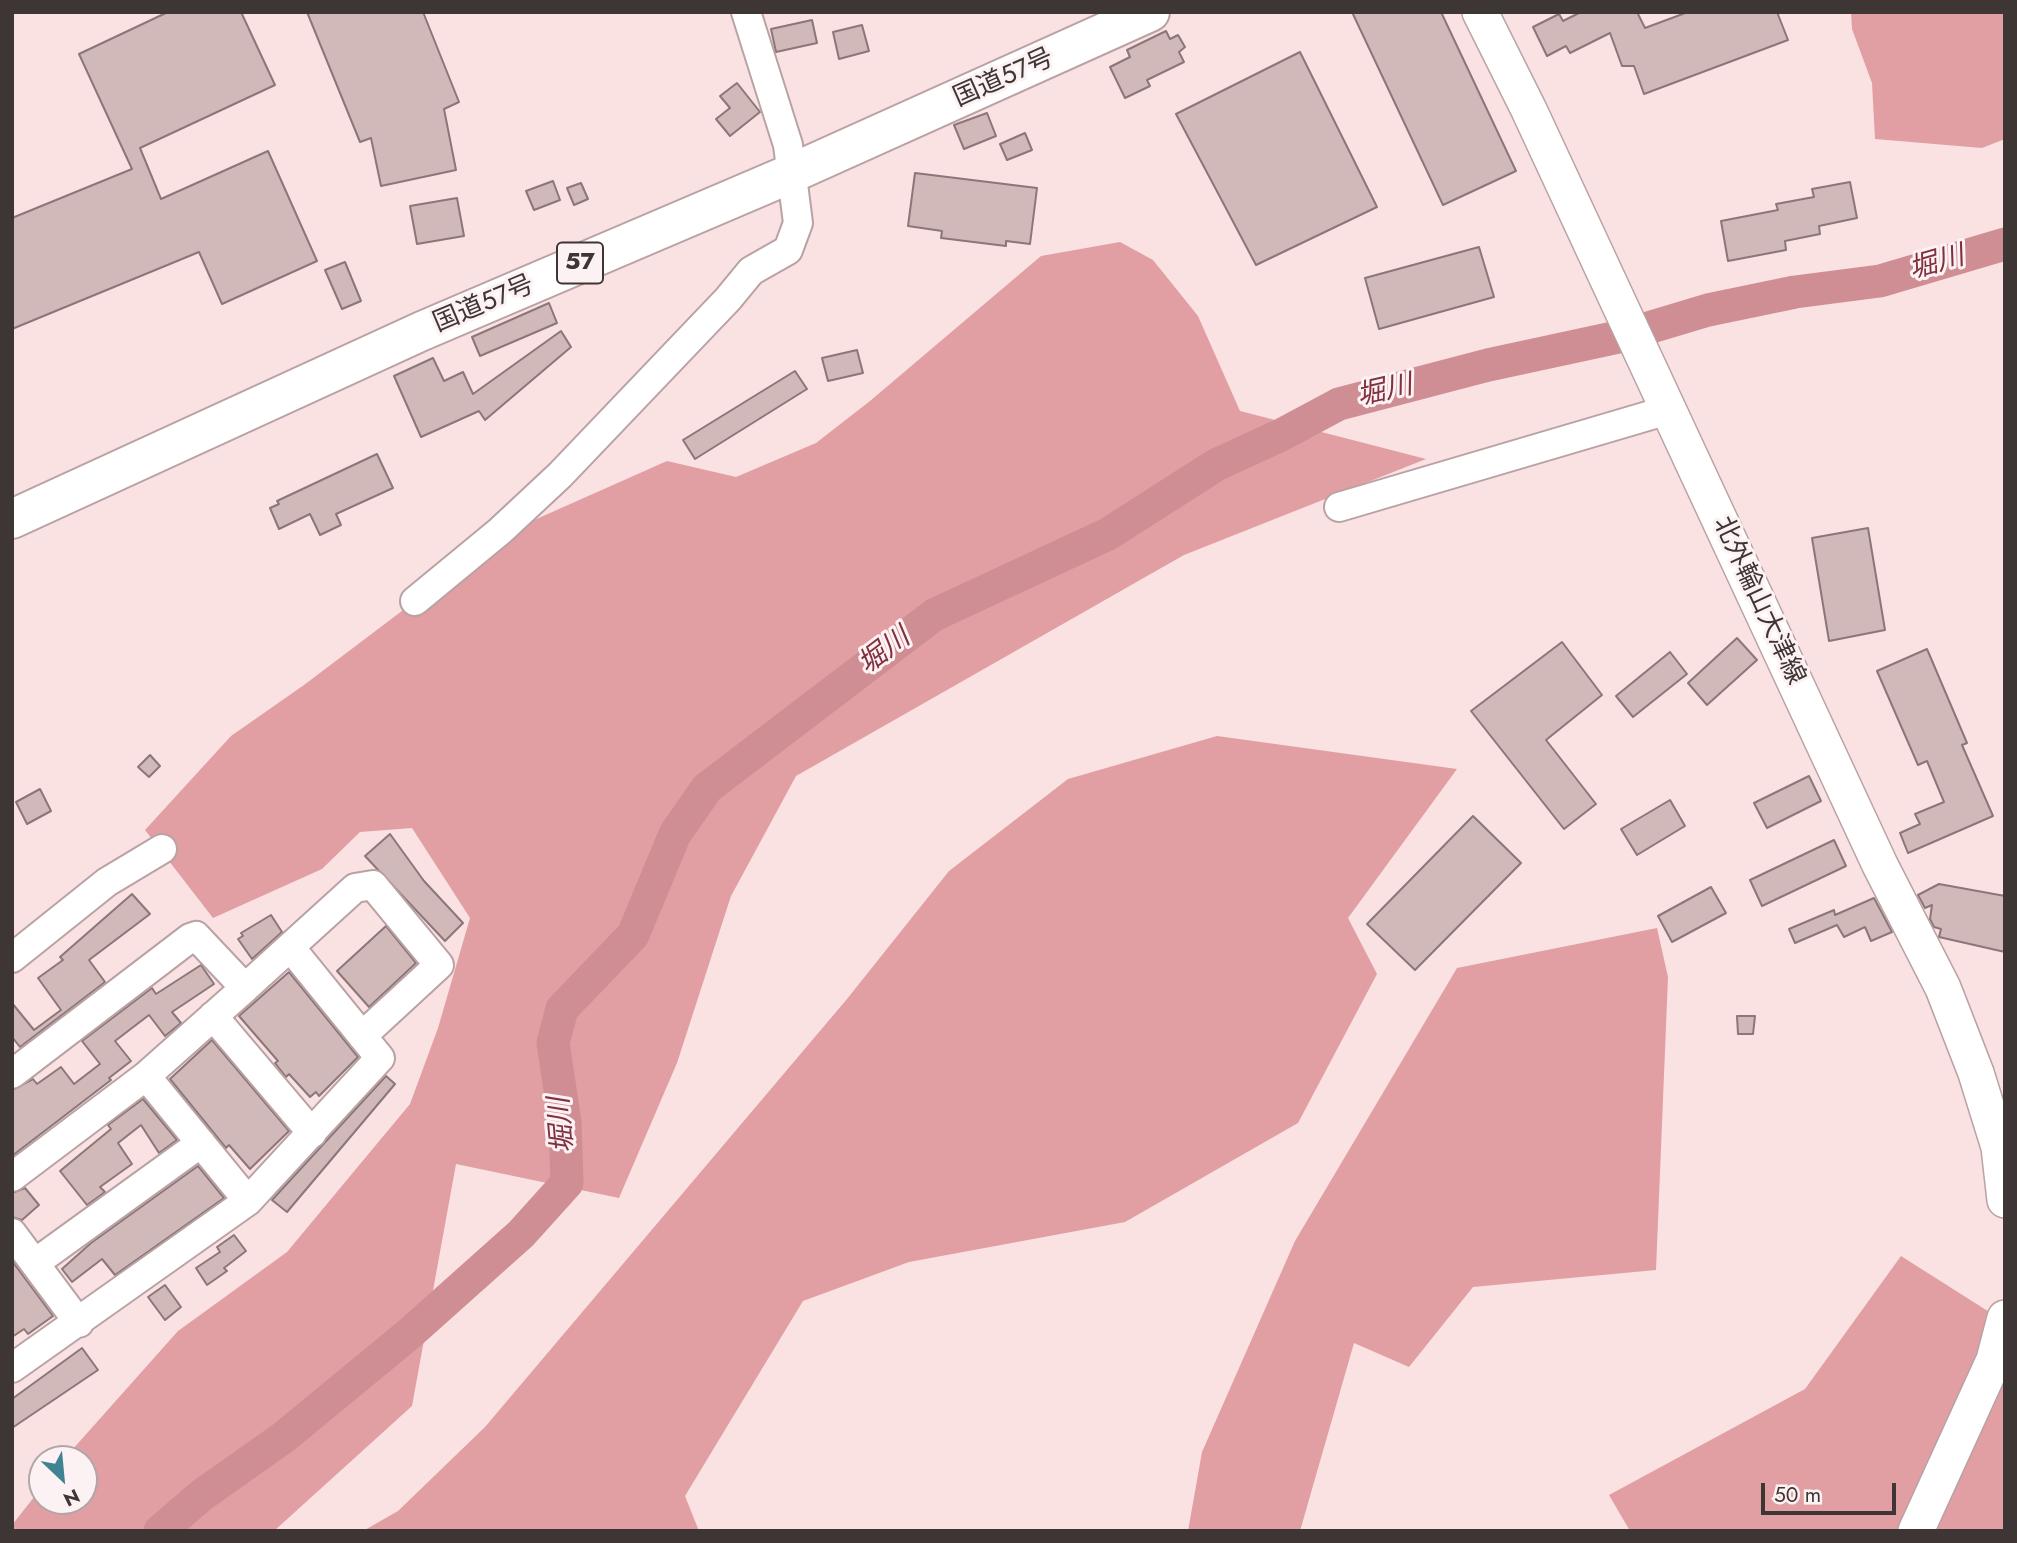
<!DOCTYPE html>
<html>
<head>
<meta charset="utf-8">
<style>
	body { margin:0 }
	#map { position:relative; width:2017px; height:1543px; overflow:hidden; background:#fae1e2; font-family:Jost,sans-serif }
	canvas { display:block }
	.frame { position:absolute; inset:0; border:14px solid #3e3535; pointer-events:none }
	.north { position:absolute; left:28px; top:1445px; width:70px; height:70px; box-sizing:border-box; background:#fdf2f3; border:2px solid #b1a6a7; border-radius:50%; rotate:154deg; font-size:19px; font-weight:700; line-height:28px; text-align:center; color:#3e3535 }
	.north::after { content:''; display:block; margin:auto; width:24px; height:32px; background:#408393; clip-path:polygon(50% 0,100% 100%,50% 72%,0 100%) }
	.scale { position:absolute; left:1761px; top:1483px; width:135px; height:32px; box-sizing:border-box; border:4px solid #3e3535; border-top:0; padding-left:9px; font-size:21px; line-height:24px; white-space:nowrap; color:#3e3535; -webkit-text-stroke:5px #fdf2f3; paint-order:stroke }
</style>
</head>
<body>
<div id="map">
<canvas width="2017" height="1543"></canvas>
<div class="frame"></div>
<div class="north">N</div>
<div class="scale">50 m</div>
</div>
<script>
const ctx = document.querySelector('canvas').getContext('2d');
ctx.lineJoin = 'round';
function fillPath(path, color) {
  ctx.fillStyle = color;
  ctx.fill(path, 'evenodd');
}
function trace(path, color, width, dash) {
  ctx.strokeStyle = color;
  ctx.lineWidth = width;
  ctx.lineCap = dash ? 'butt' : 'round';
  ctx.setLineDash(dash || []);
  ctx.stroke(path);
}
function write(font, color, halo, rows, align = 'center') {
  ctx.font = font + ' Jost,"Noto Sans JP",sans-serif';
  ctx.lineWidth = 6;
  ctx.setLineDash([]);
  ctx.textBaseline = 'middle';
  ctx.strokeStyle = halo;
  ctx.fillStyle = color;
  for (const [text, x, y, turn = 0] of rows) {
    ctx.save();
    ctx.translate(x, y);
    ctx.rotate((+turn || 0) * Math.PI / 180);
    ctx.textAlign = isNaN(turn) ? turn : align;
    if (halo) ctx.strokeText(text, 0, 0);
    ctx.fillText(text, 0, 0);
    ctx.restore();
  }
}
const forest = new Path2D(`
	M1851,12H2005V139L1982,148L1875,139L1872,83L1852,29Z
	M1120,242L1153,260L1198,316L1240,411L1426,459L1184,555L796,776L731,896L677,1063L619,1198L456,1164L412,1406L274,1531H12V1525L42,1487V1501H84V1459H64L178,1331L287,1252L410,1104L438,1028L470,918L412,828L360,832L322,869L213,918L145,830L231,736L304,685L505,533L667,461L736,477L816,443L870,401L1041,256Z
	M1217,736L1457,769L1348,918L1377,974L1298,1123L1125,1222L909,1262L803,1301L685,1496L699,1531H363L398,1511L485,1427L847,999L949,871L1068,779Z
	M1657,928L1668,977L1656,1270L1473,1287L1409,1367L1354,1343L1300,1531H1188L1202,1452L1295,1241L1457,968Z
	M1901,1256L2005,1322V1531H1630L1609,1495L1805,1389Z`);
const river = new Path2D(`
	M160,1531L202,1495L284,1437L409,1334L521,1234L567,1183L565,1122L553,1043L562,1009L633,935L675,834L707,788L934,615L1108,534L1216,465L1281,435L1339,404L1488,365L1618,337L1708,310L1795,292L1880,281L2005,244`);
const building = new Path2D(`
	M168,12H241L275,85L140,148L161,199L268,151L317,261L222,304L199,252L12,329V218L132,169L79,54Z
	M307,12H423L459,102L444,109L456,170L381,186L371,138L360,142Z
	M1352,12H1441L1516,171L1443,205Z
	M1581,12H1637L1645,28L1688,12H1777L1788,40L1644,94L1634,66H1622L1610,33L1570,53L1566,46L1547,56L1533,27L1559,14L1563,21Z
	M812,20L817,43L776,52L771,29Z
	M862,25L869,51L839,59L833,32Z
	M1166,31L1170,39L1178,35L1185,47L1179,52L1184,62L1147,80L1150,86L1125,98L1110,67L1130,57L1127,50Z
	M1300,52L1377,207L1256,265L1176,114Z
	M737,83L760,112L730,136L716,119L730,108L720,96Z
	M987,113L996,136L964,149L954,125Z
	M1025,133L1032,150L1007,160L1000,144Z
	M915,173L1037,188L1030,244L1006,241V246L941,238L942,231L908,226Z
	M553,181L560,200L534,210L526,191Z
	M1850,182L1857,218L1819,226L1820,234L1785,241L1786,250L1728,261L1721,221L1778,210L1776,204L1814,197L1812,189Z
	M581,183L588,199L574,205L567,188Z
	M457,198L464,236L417,244L410,206Z
	M1479,247L1494,297L1379,329L1365,278Z
	M345,262L361,301L342,309L325,270Z
	M549,303L557,323L480,356L472,337Z
	M561,331L571,347L485,420L479,411L421,437L394,376L433,358L444,381L463,372L473,394Z
	M857,350L863,373L828,381L822,358Z
	M795,371L807,389L695,459L683,440Z
	M377,454L393,488L336,514L341,525L320,535L310,514L279,529L270,508L279,504L277,501Z
	M1868,528L1885,630L1829,641L1812,538Z
	M1737,638L1757,660L1707,705L1688,683Z
	M1562,642L1602,695L1546,740L1596,804L1564,829L1471,711Z
	M1927,649L1967,743L1962,745L1993,816L1908,853L1900,833L1920,824L1915,814L1944,802L1927,761L1918,765L1877,671Z
	M1670,652L1687,674L1633,717L1616,696Z
	M150,755L160,766L149,777L138,767Z
	M1809,776L1821,801L1767,828L1754,803Z
	M40,789L51,811L27,824L16,802Z
	M1670,800L1685,826L1637,855L1621,829Z
	M1473,816L1521,863L1415,970L1367,924Z
	M390,834L424,881L463,923L445,941L365,856Z
	M1834,840L1846,866L1762,906L1750,880Z
	M1939,884L2005,896V952L1939,937L1941,929L1934,927L1930,919L1932,905L1925,908L1918,895Z
	M1711,887L1726,913L1672,942L1658,916Z
	M132,894L150,914L89,960L105,982L20,1047L12,1037V1003L34,1030L61,1010L38,978L63,960L60,957Z
	M1874,898L1892,932L1871,941L1865,927L1844,937L1837,925L1795,943L1789,929L1834,910L1835,915Z
	M271,915L282,932L252,959L238,939L243,936L241,933Z
	M386,926L416,963L369,1007L337,971Z
	M201,965L214,984L172,1012L181,1023L165,1036L149,1015L115,1041L131,1061L109,1078L111,1080L12,1156V1090L33,1079L37,1084L61,1067L74,1084L100,1064L82,1041L152,988L156,994Z
	M289,972L358,1057L319,1096L316,1092L310,1097L289,1074L286,1077L275,1063L278,1061L239,1016Z
	M1737,1016H1755L1753,1034H1738Z
	M212,1040L289,1131L250,1169L229,1145L226,1148L170,1079Z
	M386,1076L395,1084L287,1212L272,1200Z
	M143,1099L177,1140L159,1153L141,1125L118,1143L132,1164L100,1187L105,1192L87,1205L60,1171L111,1129L108,1125Z
	M198,1166L224,1198L115,1275L102,1259L72,1282L62,1269L91,1243Z
	M25,1188L39,1205L22,1220L12,1217V1193Z
	M234,1235L246,1251L224,1268L227,1271L207,1285L196,1268L220,1252L217,1247Z
	M12,1261L53,1316L28,1334L24,1329L12,1337Z
	M165,1285L181,1307L165,1320L148,1297Z
	M82,1348L98,1370L12,1428V1399Z`);
const minor = new Path2D(`
	M1339,507L1668,410
	M415,601L500,531L560,475L728,299L751,271L788,250L798,223L788,145L746,12
	M290,947L355,888L373,885L439,965L362,1036
	M12,958L107,882L162,849
	M245,988L290,947L380,1058L248,1201
	M213,1016L312,1133
	M12,1074L190,938L196,936L245,988L146,1076L248,1201L12,1368
	M12,1177L146,1076
	M12,1233L79,1323
	M35,1263L201,1143`);
const major = new Path2D(`
	M1480,12L1529,110L1880,865L1943,988L1976,1073L1999,1147L2005,1200
	M1916,1531L1994,1360L2005,1318`);
const highway = new Path2D(`
	M12,519L422,331L790,174L1150,12`);
const shields = [
	[580,263,46]
];
const shieldNames = [
	["57",580,263]
];
const streetNames = [
	["国道57号",1004,79,-24],
	["国道57号",484,305,-23],
	["北外輪山大津線",1758,601,65]
];
const waterNames = [
	["堀川",1937,264,-16],
	["堀川",1385,392,-13],
	["堀川",885,652,-37],
	["堀川",563,1125,-95]
];
fillPath(forest, '#e19fa4');
trace(river, '#ce8e93', 33);
fillPath(building, '#d1b9ba');
trace(building, '#8c7677', 2);
trace(minor, '#baa2a4', 32);
trace(major, '#baa2a4', 38);
trace(highway, '#baa2a4', 42);
trace(minor, '#fff', 28);
trace(major, '#fff', 35);
trace(highway, '#fff', 38);
for (const [x, y, w] of shields) {
  const box = new Path2D();
  box.roundRect(x - w / 2, y - 20.5, w, 41, 5);
  ctx.fillStyle = '#fdf2f3';
  ctx.fill(box);
  trace(box, '#3e3535', 2);
}
write('bold 24px', '#3e3535', null, shieldNames);
write('26px', '#3e3535', '#fdf2f3', streetNames);
write('italic 28px', '#80313d', '#fdf2f3', waterNames);
</script>
</body>
</html>
